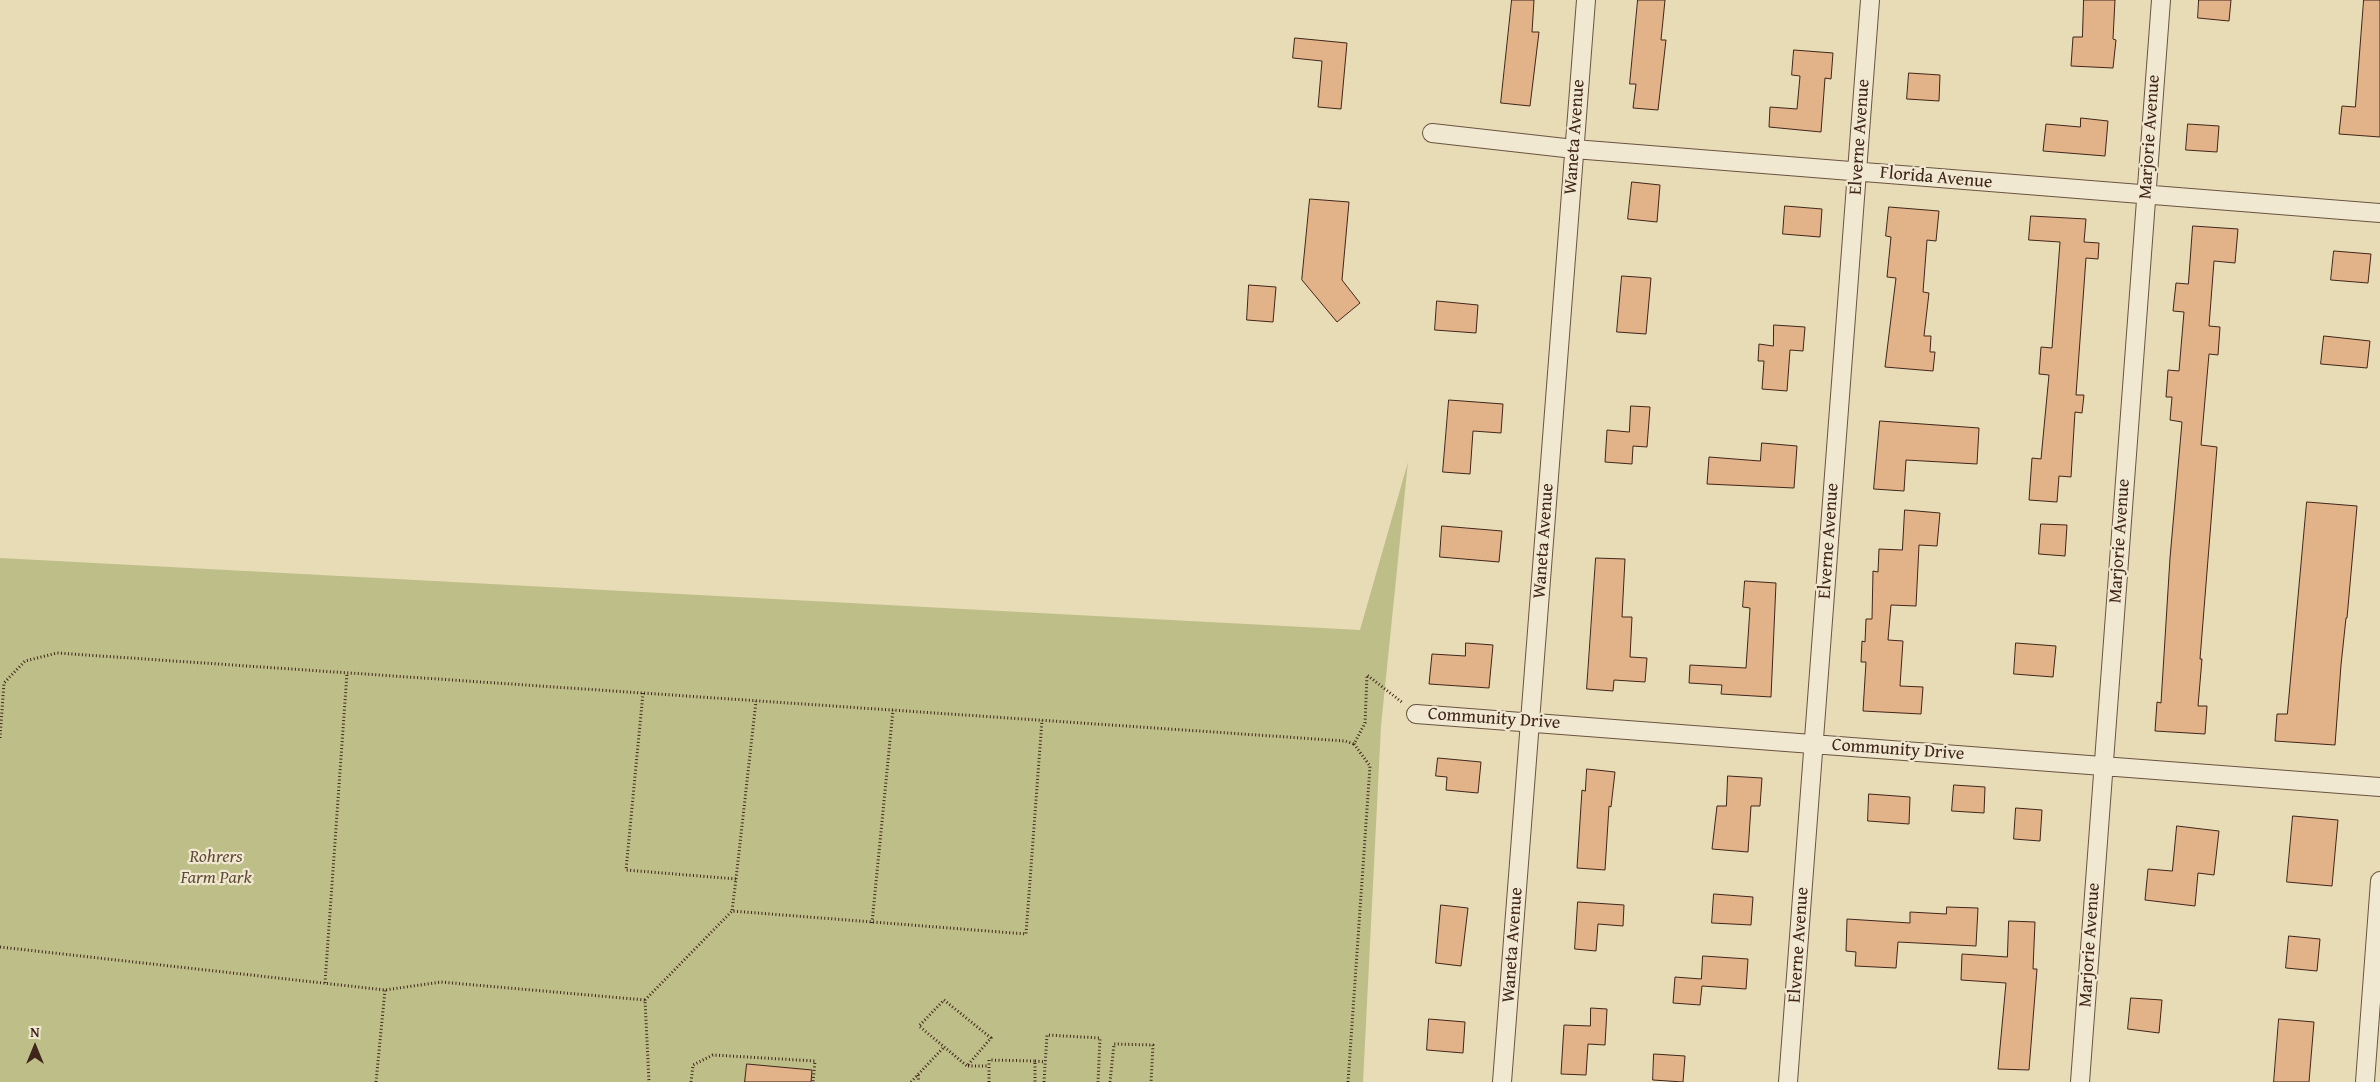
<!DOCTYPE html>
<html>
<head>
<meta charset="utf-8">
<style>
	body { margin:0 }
	#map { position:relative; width:2380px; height:1082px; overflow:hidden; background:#e8dcb6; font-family:"Gentium Book Plus",serif }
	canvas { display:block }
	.north { position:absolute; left:10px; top:1022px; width:50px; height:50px; -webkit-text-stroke:4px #f0e8d0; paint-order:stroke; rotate:0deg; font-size:14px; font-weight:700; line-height:20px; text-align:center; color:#40251a }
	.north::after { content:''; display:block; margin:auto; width:18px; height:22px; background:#40251a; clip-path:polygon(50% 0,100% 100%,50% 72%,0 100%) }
</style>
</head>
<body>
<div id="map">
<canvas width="2380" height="1082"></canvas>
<div class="north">N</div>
</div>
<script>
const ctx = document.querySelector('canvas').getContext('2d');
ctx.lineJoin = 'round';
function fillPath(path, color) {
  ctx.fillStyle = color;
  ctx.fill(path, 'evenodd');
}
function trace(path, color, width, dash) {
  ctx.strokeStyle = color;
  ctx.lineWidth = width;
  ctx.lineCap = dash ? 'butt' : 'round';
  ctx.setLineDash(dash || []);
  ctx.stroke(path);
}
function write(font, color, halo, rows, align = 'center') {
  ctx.font = font + ' "Gentium Book Plus",serif';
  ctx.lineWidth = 4.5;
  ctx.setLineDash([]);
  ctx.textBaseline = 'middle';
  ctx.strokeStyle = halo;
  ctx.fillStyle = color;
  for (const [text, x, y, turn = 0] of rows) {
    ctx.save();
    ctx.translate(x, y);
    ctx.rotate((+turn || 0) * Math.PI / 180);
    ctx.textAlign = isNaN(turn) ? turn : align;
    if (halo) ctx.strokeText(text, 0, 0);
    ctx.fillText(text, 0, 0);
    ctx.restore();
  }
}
const green = new Path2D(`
	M1408,462L1381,726L1363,1082H0V558L1360,630Z`);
const building = new Path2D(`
	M1512,0H1534L1532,32H1539L1530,106L1501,103Z
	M1638,0H1665L1661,40H1666L1658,110L1633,108L1636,84H1630Z
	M2084,0H2115L2113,39L2116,40L2113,68L2071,66L2073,37H2082Z
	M2199,0H2231L2229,21L2198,18Z
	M2364,0H2380V137L2339,134L2342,106L2355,107Z
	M1295,38L1347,43L1341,109L1318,107L1322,61L1293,58Z
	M1794,50L1833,53L1831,79L1825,78L1821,132L1769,127L1770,107L1797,109L1800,76L1792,75Z
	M1909,73L1940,75L1939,101L1907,99Z
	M2081,118L2108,121L2105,156L2043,151L2046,124L2080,127Z
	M2188,124L2219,126L2217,152L2186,150Z
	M1632,182L1660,185L1657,222L1628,219Z
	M1310,199L1349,202L1342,280L1360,303L1337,322L1302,280Z
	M1785,206L1822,209L1820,237L1783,234Z
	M1889,207L1939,211L1936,241L1927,240L1923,292L1929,293L1924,336H1931L1930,352H1935L1933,371L1885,367L1896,278L1887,277L1891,237L1886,236Z
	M2031,216L2086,219L2084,242L2099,243L2098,259L2086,258L2076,395H2084L2082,413L2075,412L2071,477L2059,476L2057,502L2029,500L2032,458L2041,459L2049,375L2039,374L2041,347L2052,348L2060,242L2029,240Z
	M2193,226L2238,229L2235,263L2214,261L2209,326L2220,327L2218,355L2209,354L2201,445L2217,447L2200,659H2202L2198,706H2207L2205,734L2155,731L2157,702L2161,703L2170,558L2182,422L2170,420L2172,397H2166L2168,370L2179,371L2184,312L2173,311L2176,283L2188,284Z
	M2334,251L2371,254L2368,283L2331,280Z
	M1622,276L1651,278L1646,334L1617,332Z
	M1249,285L1276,287L1273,322L1247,320Z
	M1437,301L1478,305L1476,333L1435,330Z
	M1774,325L1805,327L1803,351L1790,350L1787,391L1762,389L1764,361H1758L1759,344L1773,346Z
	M2324,336L2370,341L2367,368L2321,364Z
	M1449,400L1503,404L1501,433L1473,431L1470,474L1443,472Z
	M1631,406L1650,407L1647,447L1633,446L1632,464L1605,462L1607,430L1629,432Z
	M1880,421L1979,428L1977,464L1906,460L1904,491L1874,489Z
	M1762,443L1797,446L1794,488L1707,484L1709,457L1760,461Z
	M2307,502L2357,506L2347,618H2346L2341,665L2335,745L2275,741L2277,714H2287Z
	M1905,510L1940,513L1937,546L1919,545L1916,606L1891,605L1888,640L1903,641L1900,686L1923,687L1921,714L1863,711L1866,662H1861L1862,641L1865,642L1866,619H1872L1873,571L1878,572L1879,549L1902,550Z
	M2041,524L2067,525L2065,556L2039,554Z
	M1442,526L1502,531L1499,562L1440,557Z
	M1596,558L1625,559L1622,617H1632L1630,657L1647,658L1645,682L1614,680L1613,691L1587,689Z
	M1745,581L1776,583L1771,697L1721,694L1722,685L1689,683L1690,665L1746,668L1750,608L1743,607Z
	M1466,643L1493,645L1489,688L1429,684L1432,654L1465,656Z
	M2016,643L2056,646L2053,677L2014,674Z
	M1438,758L1481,762L1478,793L1446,790L1447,777L1436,776Z
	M1587,769L1615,772L1611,807L1609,806L1605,870L1577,868L1582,790L1585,791Z
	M1728,776L1762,778L1760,806H1751L1748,852L1712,849L1717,806H1726Z
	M1954,785L1985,787L1984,813L1952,811Z
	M1869,794L1910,797L1909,824L1868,821Z
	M2016,808L2042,810L2040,841L2014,839Z
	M2293,816L2338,820L2332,886L2287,882Z
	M2177,826L2219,831L2214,875L2198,873L2195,906L2145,900L2148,869L2172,871Z
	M1714,894L1753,897L1751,925L1712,923Z
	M1578,902L1624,905L1623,926L1598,924L1596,951L1575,949Z
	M1441,905L1468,908L1461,966L1436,963Z
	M1947,907L1978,908L1976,946L1898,942L1896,968L1855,966L1856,952L1846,951L1847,919L1910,923V912L1946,914Z
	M2009,921L2035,922L2033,969H2037L2029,1070L1998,1069L2006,983L1961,980L1962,954L2007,957Z
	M2289,936L2320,939L2317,971L2286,968Z
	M1703,956L1748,959L1746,989L1702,986L1700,1005L1673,1003L1675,977L1701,979Z
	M2131,998L2162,1000L2159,1033L2128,1029Z
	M1591,1008L1607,1009L1605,1045L1588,1044L1586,1075L1561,1074L1564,1025L1590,1026Z
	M1429,1019L1465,1022L1463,1053L1427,1050Z
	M2279,1019L2314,1022L2309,1082H2274Z
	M1654,1054L1685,1056L1683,1082L1653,1080Z
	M747,1064L812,1070L811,1082H745Z`);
const path = new Path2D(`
	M643,693L626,870L736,879L732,911
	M0,738L4,683L25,661L57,653L1345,741L1354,744
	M736,879L756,701
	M872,923L893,710
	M0,947L385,990L441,982L645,1000L649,1082
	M325,983L347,673
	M645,1000L732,911L1026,934L1042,720
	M944,1000L991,1038L967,1066L919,1026Z
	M1035,1061L1045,1062
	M968,1066H988
	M918,1075L919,1082
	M376,1082L385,990
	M691,1082L693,1065L713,1055L815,1061L813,1082
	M911,1082L944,1047
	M989,1082V1060L1035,1061V1082
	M1044,1082L1047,1035L1100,1038L1098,1082
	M1110,1082L1114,1044L1153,1045L1151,1082
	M1348,1082L1370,766L1354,744L1365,723L1367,675L1403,703`);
const minor = new Path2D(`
	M1432,133L1574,149L2380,213
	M1416,714L2380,787
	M1502,1082L1586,0
	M1788,1082L1870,0
	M2080,1082L2161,0
	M2365,1082L2380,881`);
const streetNames = [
	["Waneta Avenue",1575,137,-86],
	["Elverne Avenue",1860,137,-86],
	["Marjorie Avenue",2150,137,-86],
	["Florida Avenue",1936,178,5],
	["Waneta Avenue",1544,541,-86],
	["Elverne Avenue",1829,541,-86],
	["Marjorie Avenue",2120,541,-86],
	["Community Drive",1494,719,4],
	["Community Drive",1898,750,4],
	["Waneta Avenue",1513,945,-86],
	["Elverne Avenue",1799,945,-86],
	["Marjorie Avenue",2090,945,-86]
];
const parkNames = [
	["Rohrers",216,857],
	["Farm Park",216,878]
];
fillPath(green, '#bebe88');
fillPath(building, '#e2b289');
trace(building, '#40251a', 1);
trace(minor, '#6a5341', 20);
trace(path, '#40251a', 3, [1, 2.5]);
trace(minor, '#f0e8d0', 18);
write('18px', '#40251a', '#f0e8d0', streetNames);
write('italic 18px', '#604b36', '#f0e8d0', parkNames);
</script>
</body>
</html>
